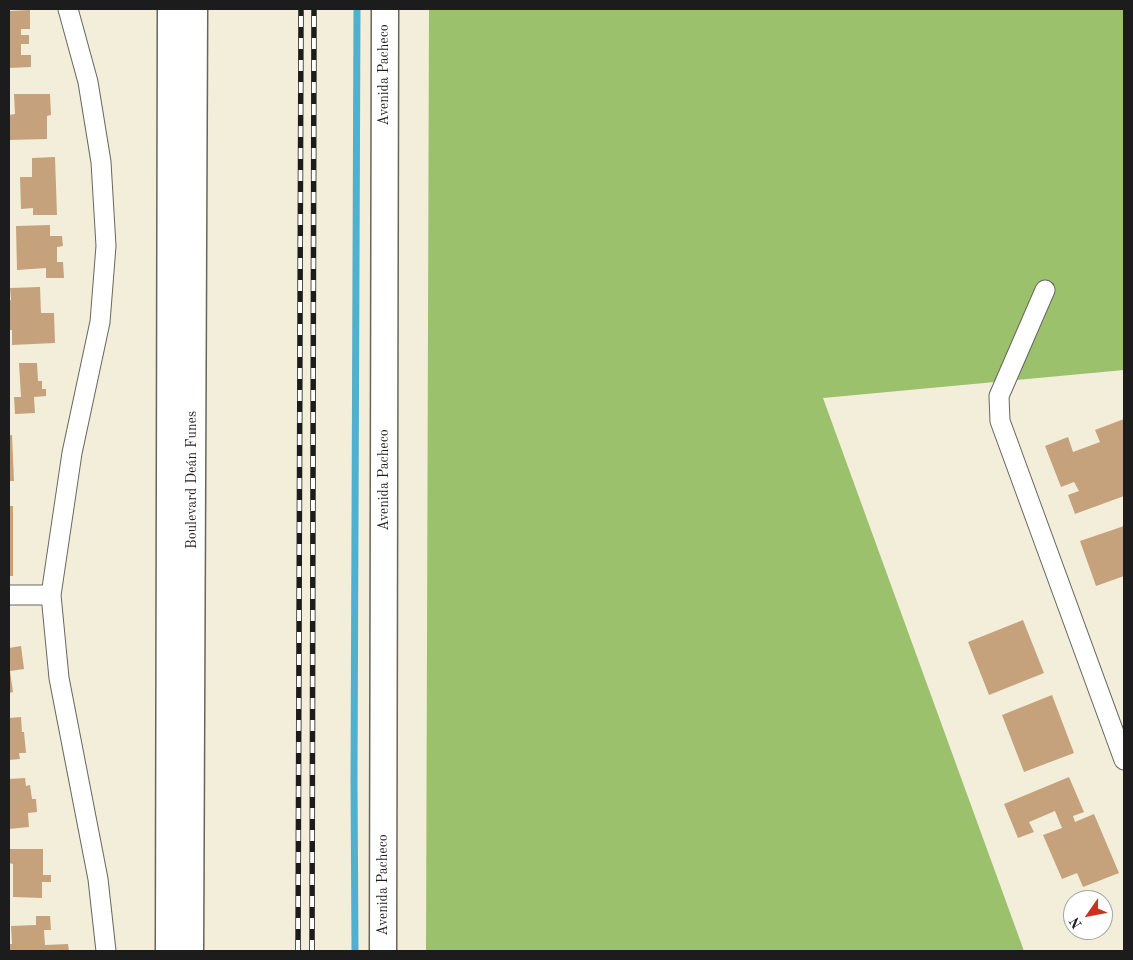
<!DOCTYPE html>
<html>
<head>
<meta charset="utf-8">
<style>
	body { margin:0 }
	#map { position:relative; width:1133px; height:960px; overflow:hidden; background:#f3eeda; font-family:"Old Standard TT",serif }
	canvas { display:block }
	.frame { position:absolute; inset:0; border:10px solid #1c1c1c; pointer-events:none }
	.north { position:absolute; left:1063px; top:890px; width:50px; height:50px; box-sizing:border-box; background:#fff; border:1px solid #a4a4a4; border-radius:50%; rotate:237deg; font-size:14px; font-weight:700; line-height:20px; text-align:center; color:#1c1c1c }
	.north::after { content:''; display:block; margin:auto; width:18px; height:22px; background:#c8321e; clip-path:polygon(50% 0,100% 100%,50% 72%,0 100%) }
</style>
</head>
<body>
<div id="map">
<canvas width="1133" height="960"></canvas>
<div class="frame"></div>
<div class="north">N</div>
</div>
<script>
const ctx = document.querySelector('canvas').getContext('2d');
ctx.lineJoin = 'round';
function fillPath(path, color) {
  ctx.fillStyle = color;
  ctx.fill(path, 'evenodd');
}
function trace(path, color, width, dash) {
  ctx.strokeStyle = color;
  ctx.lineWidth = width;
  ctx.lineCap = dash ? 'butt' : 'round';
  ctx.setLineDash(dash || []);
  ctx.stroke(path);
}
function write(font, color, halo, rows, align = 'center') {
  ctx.font = font + ' "Old Standard TT",serif';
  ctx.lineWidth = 4;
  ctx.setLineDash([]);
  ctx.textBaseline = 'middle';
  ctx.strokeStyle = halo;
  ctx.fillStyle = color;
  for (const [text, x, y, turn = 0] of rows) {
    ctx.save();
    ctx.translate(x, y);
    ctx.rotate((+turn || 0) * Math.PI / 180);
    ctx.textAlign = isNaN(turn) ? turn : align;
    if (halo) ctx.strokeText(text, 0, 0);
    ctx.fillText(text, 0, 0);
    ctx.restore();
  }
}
const green = new Path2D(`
	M429,9H1124V370L823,398L1024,951H426Z`);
const stream = new Path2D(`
	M355,951L354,779L357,9`);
const building = new Path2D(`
	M30,10V29H21V35H29V44H21V55H31V67L9,68V11Z
	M14,94H50L51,115L47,116V139L9,140V115L15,114Z
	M55,157L57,215H33V208L21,209L20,177H32V158Z
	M50,225V236H62L63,246L57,247V262H63L64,278H46V268L17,270L16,226Z
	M40,287L41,313H54L55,343L12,345V330H9V300H11L10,288Z
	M19,363H37L38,381H42V389H46V396L34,397L35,413L15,414L14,397H21Z
	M1124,419V496L1075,514L1068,495L1079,491L1074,482L1061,487L1045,446L1068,437L1073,452L1100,442L1095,430Z
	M9,435H12L14,481H9Z
	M9,506H13V576H9Z
	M1124,526V576L1096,586L1080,541Z
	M1023,620L1044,673L989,695L968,642Z
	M21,646L24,669L10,671L13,692L9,693V648Z
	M1052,695L1074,753L1024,772L1002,715Z
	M21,717L22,732H24L26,753H19L20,759L9,760V718Z
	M1069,777L1084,812L1073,816L1075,822L1094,814L1119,873L1083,887L1077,873L1062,879L1043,835L1062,828L1055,811L1029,822L1034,832L1018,838L1004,804Z
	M25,778L26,786L30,785L32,799H36L37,812L28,813L29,827L9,829V779Z
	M9,849H43V875H51V882H42V898L13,897V864L9,863Z
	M36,916H50L51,930H44L45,945L68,944L69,951H9V944H12L11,926L36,925Z`);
const street = new Path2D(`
	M68,9L88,82L101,162L106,246L100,322L72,453L51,595L59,678L98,879L106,951
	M1045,290L999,396L1000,421L1124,760
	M9,595H51`);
const secondary = new Path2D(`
	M169,951L171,9
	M190,951L194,9
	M383,951L385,9`);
const rail = new Path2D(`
	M298,951L301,9
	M312,951L314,9`);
const streetNames = [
	["Avenida Pacheco",384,75,-90],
	["Boulevard Deán Funes",192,480,-90],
	["Avenida Pacheco",384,480,-90],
	["Avenida Pacheco",383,885,-90]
];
fillPath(green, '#9bc16c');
trace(stream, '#50b0cf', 7);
fillPath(building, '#c5a27c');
trace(street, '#67665e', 21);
trace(secondary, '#67665e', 29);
trace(street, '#fff', 19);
trace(secondary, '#fff', 26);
trace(rail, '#1c1c1c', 5.5);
trace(rail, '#fff', 4, [11]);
write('14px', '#1c1c1c', '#fff', streetNames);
</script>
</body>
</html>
